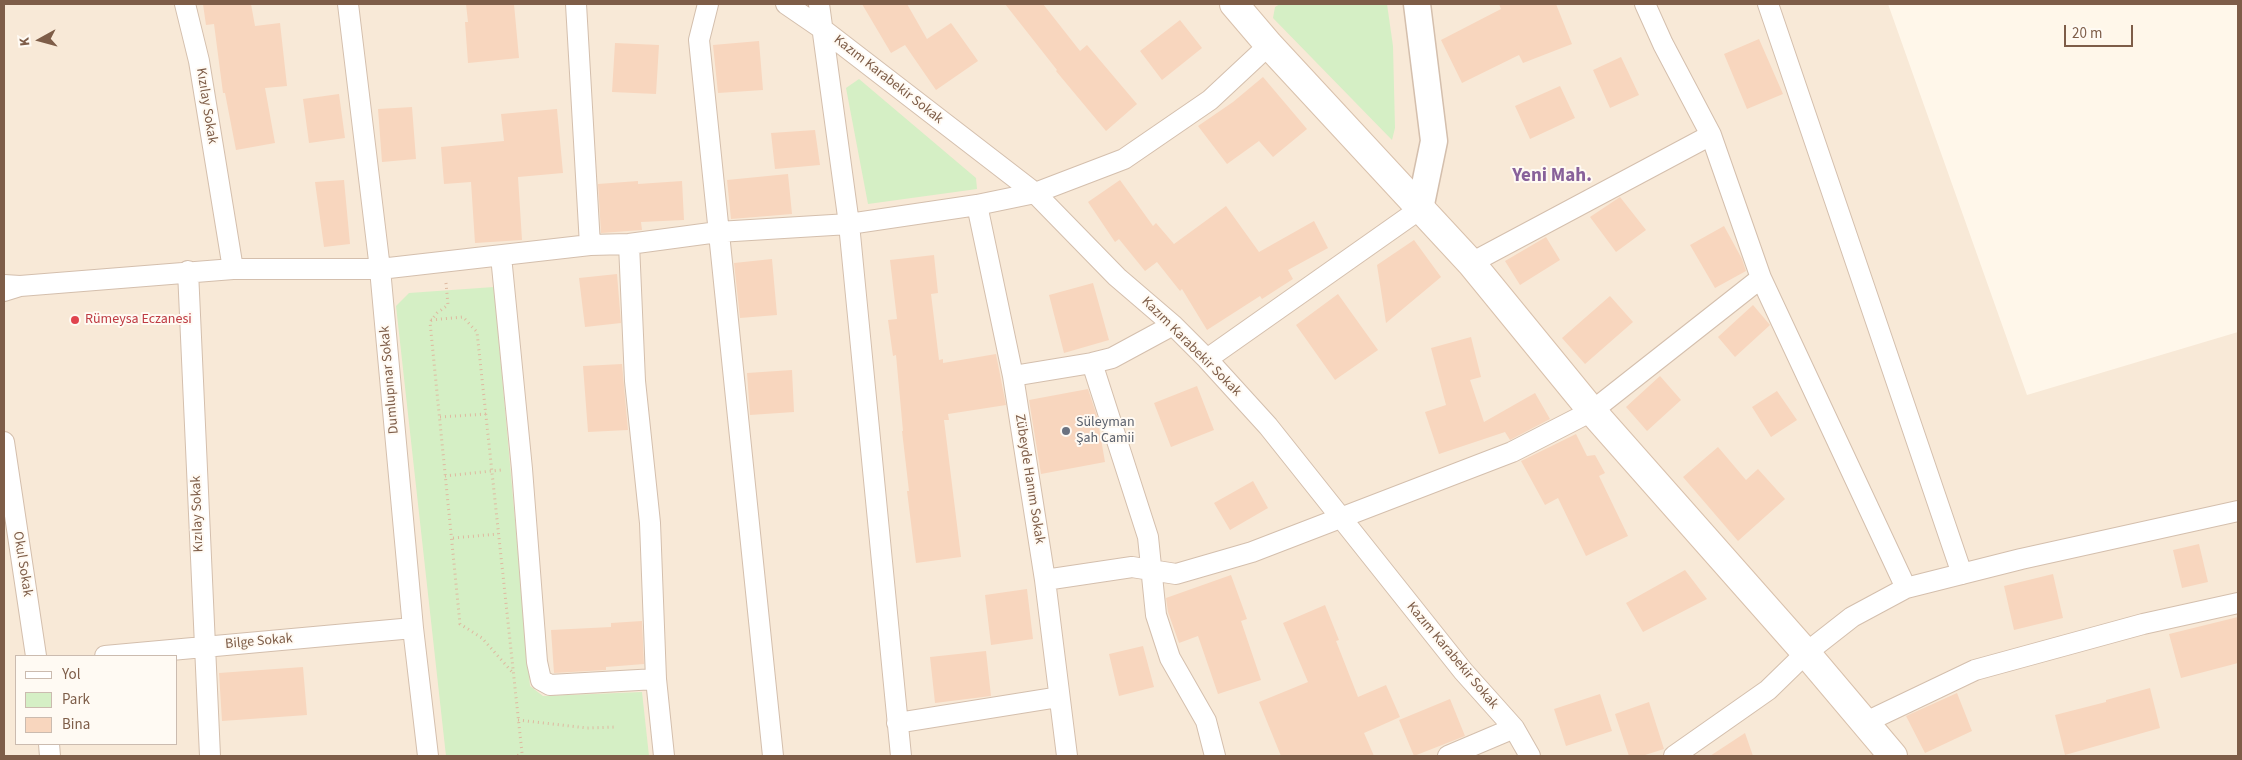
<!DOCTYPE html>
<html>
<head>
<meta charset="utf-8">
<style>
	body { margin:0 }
	#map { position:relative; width:2242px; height:760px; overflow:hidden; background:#fff7ea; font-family:"Source Sans 3",sans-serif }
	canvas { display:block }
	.frame { position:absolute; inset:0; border:5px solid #7e5d48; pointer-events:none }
	.legend { position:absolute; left:15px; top:655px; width:162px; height:90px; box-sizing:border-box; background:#fffaf3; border:1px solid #cbbbaf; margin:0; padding:6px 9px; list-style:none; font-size:15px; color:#7e5d48 }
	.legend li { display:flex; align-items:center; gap:10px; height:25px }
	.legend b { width:25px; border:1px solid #cbbbaf }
	.north { position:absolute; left:15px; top:15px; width:50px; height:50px; -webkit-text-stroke:4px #fffaf3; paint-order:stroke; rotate:263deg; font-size:14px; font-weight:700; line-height:20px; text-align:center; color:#7e5d48 }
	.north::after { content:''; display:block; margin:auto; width:18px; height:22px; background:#7e5d48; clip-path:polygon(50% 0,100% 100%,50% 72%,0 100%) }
	.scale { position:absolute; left:2064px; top:25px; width:69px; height:22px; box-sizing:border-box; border:2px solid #7e5d48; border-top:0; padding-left:6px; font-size:15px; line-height:18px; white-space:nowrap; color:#7e5d48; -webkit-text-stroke:4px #fffaf3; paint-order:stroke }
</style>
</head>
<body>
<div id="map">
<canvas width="2242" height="760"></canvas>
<div class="frame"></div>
<ul class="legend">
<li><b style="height:6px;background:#fff"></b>Yol</li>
<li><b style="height:14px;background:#d5efc5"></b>Park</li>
<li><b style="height:14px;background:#f8d6be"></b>Bina</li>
</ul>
<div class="north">K</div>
<div class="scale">20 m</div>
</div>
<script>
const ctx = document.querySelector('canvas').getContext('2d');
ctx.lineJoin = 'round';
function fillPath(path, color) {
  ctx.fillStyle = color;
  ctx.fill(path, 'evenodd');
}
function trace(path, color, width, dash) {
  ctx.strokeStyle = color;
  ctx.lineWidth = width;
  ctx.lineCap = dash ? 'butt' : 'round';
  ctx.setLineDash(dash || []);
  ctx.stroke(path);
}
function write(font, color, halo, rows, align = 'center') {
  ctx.font = font + ' "Source Sans 3",sans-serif';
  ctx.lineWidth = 4;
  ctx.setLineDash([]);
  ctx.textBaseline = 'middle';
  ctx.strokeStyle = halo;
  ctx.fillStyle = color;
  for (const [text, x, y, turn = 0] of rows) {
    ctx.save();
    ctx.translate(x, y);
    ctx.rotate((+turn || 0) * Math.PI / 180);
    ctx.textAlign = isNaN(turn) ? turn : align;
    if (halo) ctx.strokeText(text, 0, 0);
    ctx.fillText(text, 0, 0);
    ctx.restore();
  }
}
const residential = new Path2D(`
	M4,4H1888L2027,395L2238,332V756H4ZM16,656H176V744H16Z`);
const green = new Path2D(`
	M1280,4H1387L1393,46L1395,128L1392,140L1273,18L1275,7Z
	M859,79L976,178L977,189L868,204L846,88Z
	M494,287L530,686L543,696L642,692L649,756H446L396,306L409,293Z`);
const building = new Path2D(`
	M203,4H251L255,26L280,23L287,86L265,88L275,143L236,150L225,93H223L214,24L206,25Z
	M466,4H514L519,58L468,63L465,22H468Z
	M862,4H907L927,39L951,23L978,61L936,90L905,45L891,53Z
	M1005,4H1043L1080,51L1087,45L1137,104L1106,131L1056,71L1057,70Z
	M1499,4H1556L1572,44L1523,63L1519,55L1462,83L1441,40L1501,9Z
	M1180,20L1202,48L1162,80L1140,51Z
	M1759,39L1783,94L1747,109L1724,54Z
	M759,41L763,90L718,93L713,45Z
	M615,43L659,45L656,94L612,92Z
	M1621,57L1639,95L1610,108L1593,70Z
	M1263,77L1307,129L1273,157L1259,141L1227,164L1198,126L1233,102Z
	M1560,86L1575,118L1530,139L1515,106Z
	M339,94L345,138L309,143L303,99Z
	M412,107L416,159L382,162L378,109Z
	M557,109L563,173L518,177L522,240L475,243L471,182L444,184L441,147L504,141L501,114Z
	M815,130L820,165L775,169L771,133Z
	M788,174L792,214L731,219L727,180Z
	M344,180L350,244L324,247L315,182Z
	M1120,180L1153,226L1156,223L1174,244L1226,206L1259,252L1314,221L1328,248L1288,270L1293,279L1262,299L1260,296L1207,330L1182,289L1180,291L1157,262L1145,271L1119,239L1115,242L1088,202Z
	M638,181V184L682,181L684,220L641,222L642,230L601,233L598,184Z
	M1620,197L1646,230L1616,252L1590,217Z
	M1724,226L1742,259L1746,271L1715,288L1690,245Z
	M1546,237L1560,260L1520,285L1505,261Z
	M1414,240L1441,277L1386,323L1377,265Z
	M934,255L938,293L931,294L939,360L943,359V363L996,354L1006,405L948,414L949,420H944L961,557L916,563L907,491H909L902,431H903L896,355L893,356L888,320L897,319L890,260Z
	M772,259L777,315L740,318L734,263Z
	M617,274L621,323L585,327L579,278Z
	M1093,283L1109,340L1064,353L1049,295Z
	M1338,294L1378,350L1335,380L1296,325Z
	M1610,296L1633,322L1585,364L1562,338Z
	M1753,305L1770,325L1735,357L1718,337Z
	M1471,337L1481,377L1470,380L1484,422L1535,393L1550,419L1510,440L1505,432L1439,454L1425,412L1446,405L1431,348Z
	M622,364L628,430L588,432L583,366Z
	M792,370L794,412L750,415L747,373Z
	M1660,376L1681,400L1647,431L1626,407Z
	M1197,386L1214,430L1171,447L1154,403Z
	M1088,389L1097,416L1105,462L1041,474L1029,400Z
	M1777,391L1797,420L1771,437L1752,407Z
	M1576,434L1587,456L1595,455L1605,473L1599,476L1628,536L1586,556L1558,498L1545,505L1521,461Z
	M1718,447L1746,480L1758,469L1785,499L1738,541L1683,477Z
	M1253,481L1268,508L1230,530L1214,503Z
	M2199,544L2208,582L2182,588L2173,550Z
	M1685,570L1707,599L1643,632L1626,603Z
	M2053,574L2063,618L2014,630L2004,586Z
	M1231,575L1247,619L1241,621L1261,680L1218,694L1198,636L1179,643L1168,612L1166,598Z
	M1027,589L1033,639L991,645L985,595Z
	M1325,605L1339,640L1336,641L1358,697L1386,685L1400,717L1364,733L1374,756H1281L1259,702L1308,682L1283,623Z
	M2238,617V663L2181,678L2169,634Z
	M642,621L644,664L606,667V670L554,673L551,630L611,627V623Z
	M1143,646L1154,687L1119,696L1109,654Z
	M986,651L991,696L935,703L930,657Z
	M303,667L307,715L222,721L219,673Z
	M2150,688L2160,728L2065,755L2055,715L2106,702V700Z
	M1957,693L1972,731L1925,753L1906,716Z
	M1600,694L1612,731L1566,746L1554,709Z
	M1450,699L1465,736L1414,756L1399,720Z
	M1649,702L1664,749L1642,756H1629L1615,714Z
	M1745,733L1753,756H1710Z`);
const path = new Path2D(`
	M446,283L448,305L437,313L430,322L460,624L482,638L513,673
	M431,320L463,317L477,332L522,753L517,756
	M440,417L486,414
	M445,476L501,470
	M453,538L498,534
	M518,720L587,728L617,727`);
const minor = new Path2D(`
	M185,4L199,61L233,269
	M348,4L380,269L413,628L428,756
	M576,4L590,245
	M708,4L699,40L773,756
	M786,4L821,28L1035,193L1117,277L1173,325L1207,359L1268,426L1463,671L1514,728L1530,756
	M819,4L849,224L901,756
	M1645,4L1663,44L1711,135L1761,278L1906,588
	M1768,4L1962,574
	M977,205L1013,376L1045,580L1067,756
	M629,244L635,381L650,523L656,679L664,756
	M501,256L522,469L537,662L541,680L550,685L656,679
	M1471,263L1711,135
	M188,271L210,756
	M4,285L20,286L4,291
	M20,286L233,269H380L590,245L629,244L718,232L849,224L977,205L1035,193L1124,159L1210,100L1269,45
	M1207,359L1420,209
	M1092,363L1148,537L1156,615L1170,658L1206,721L1215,756
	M1013,376L1092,363L1112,358L1173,325
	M4,442L36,656
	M1045,580L1132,567L1176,574L1252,552L1512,452L1592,411L1761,278
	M105,656L413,628
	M897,723L1059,697
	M1864,723L1975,670L2143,624L2238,603
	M49,744L50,756
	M1448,756L1514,728
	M1674,756L1768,690L1806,653L1852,617L1906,588L2021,559L2238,511`);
const tertiary = new Path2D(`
	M1417,4L1434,141L1420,209`);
const secondary = new Path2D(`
	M1234,4L1269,45L1471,263L1592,411L1806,653L1893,756`);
const markers = [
	[75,320,5,"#e0444e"],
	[1066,431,5,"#6b7280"]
];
const streetNames = [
	["Kazım Karabekir Sokak",888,80,38],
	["Kızılay Sokak",206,106,81],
	["Kazım Karabekir Sokak",1191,347,45],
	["Dumlupınar Sokak",390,380,-95],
	["Zübeyde Hanım Sokak",1029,479,81],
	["Kızılay Sokak",198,514,-92],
	["Okul Sokak",22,564,81],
	["Bilge Sokak",259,642,-5],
	["Kazım Karabekir Sokak",1452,656,50]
];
const healthNames = [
	["Rümeysa Eczanesi",85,320]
];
const worshipNames = [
	["Süleyman",1076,423],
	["Şah Camii",1076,439]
];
const districtNames = [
	["Yeni Mah.",1552,177]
];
fillPath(residential, '#f8e9d7');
fillPath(green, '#d5efc5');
fillPath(building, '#f8d6be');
trace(minor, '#d4bfad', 22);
trace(tertiary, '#d4bfad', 29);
trace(secondary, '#d9c1ac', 30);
trace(path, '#deb9a0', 3, [1, 4]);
trace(minor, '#fff', 20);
trace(tertiary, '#fff', 26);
trace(secondary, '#fff', 28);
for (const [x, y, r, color] of markers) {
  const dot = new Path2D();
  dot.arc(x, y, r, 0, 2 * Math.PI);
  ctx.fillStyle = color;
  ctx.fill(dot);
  trace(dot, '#fffaf3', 2);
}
write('14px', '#7e5d48', '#fffaf3', streetNames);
write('14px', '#be3a42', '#fffaf3', healthNames, 'left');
write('14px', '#5b616d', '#fffaf3', worshipNames, 'left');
write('bold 19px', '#88619a', '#fffaf3', districtNames);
</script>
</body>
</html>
